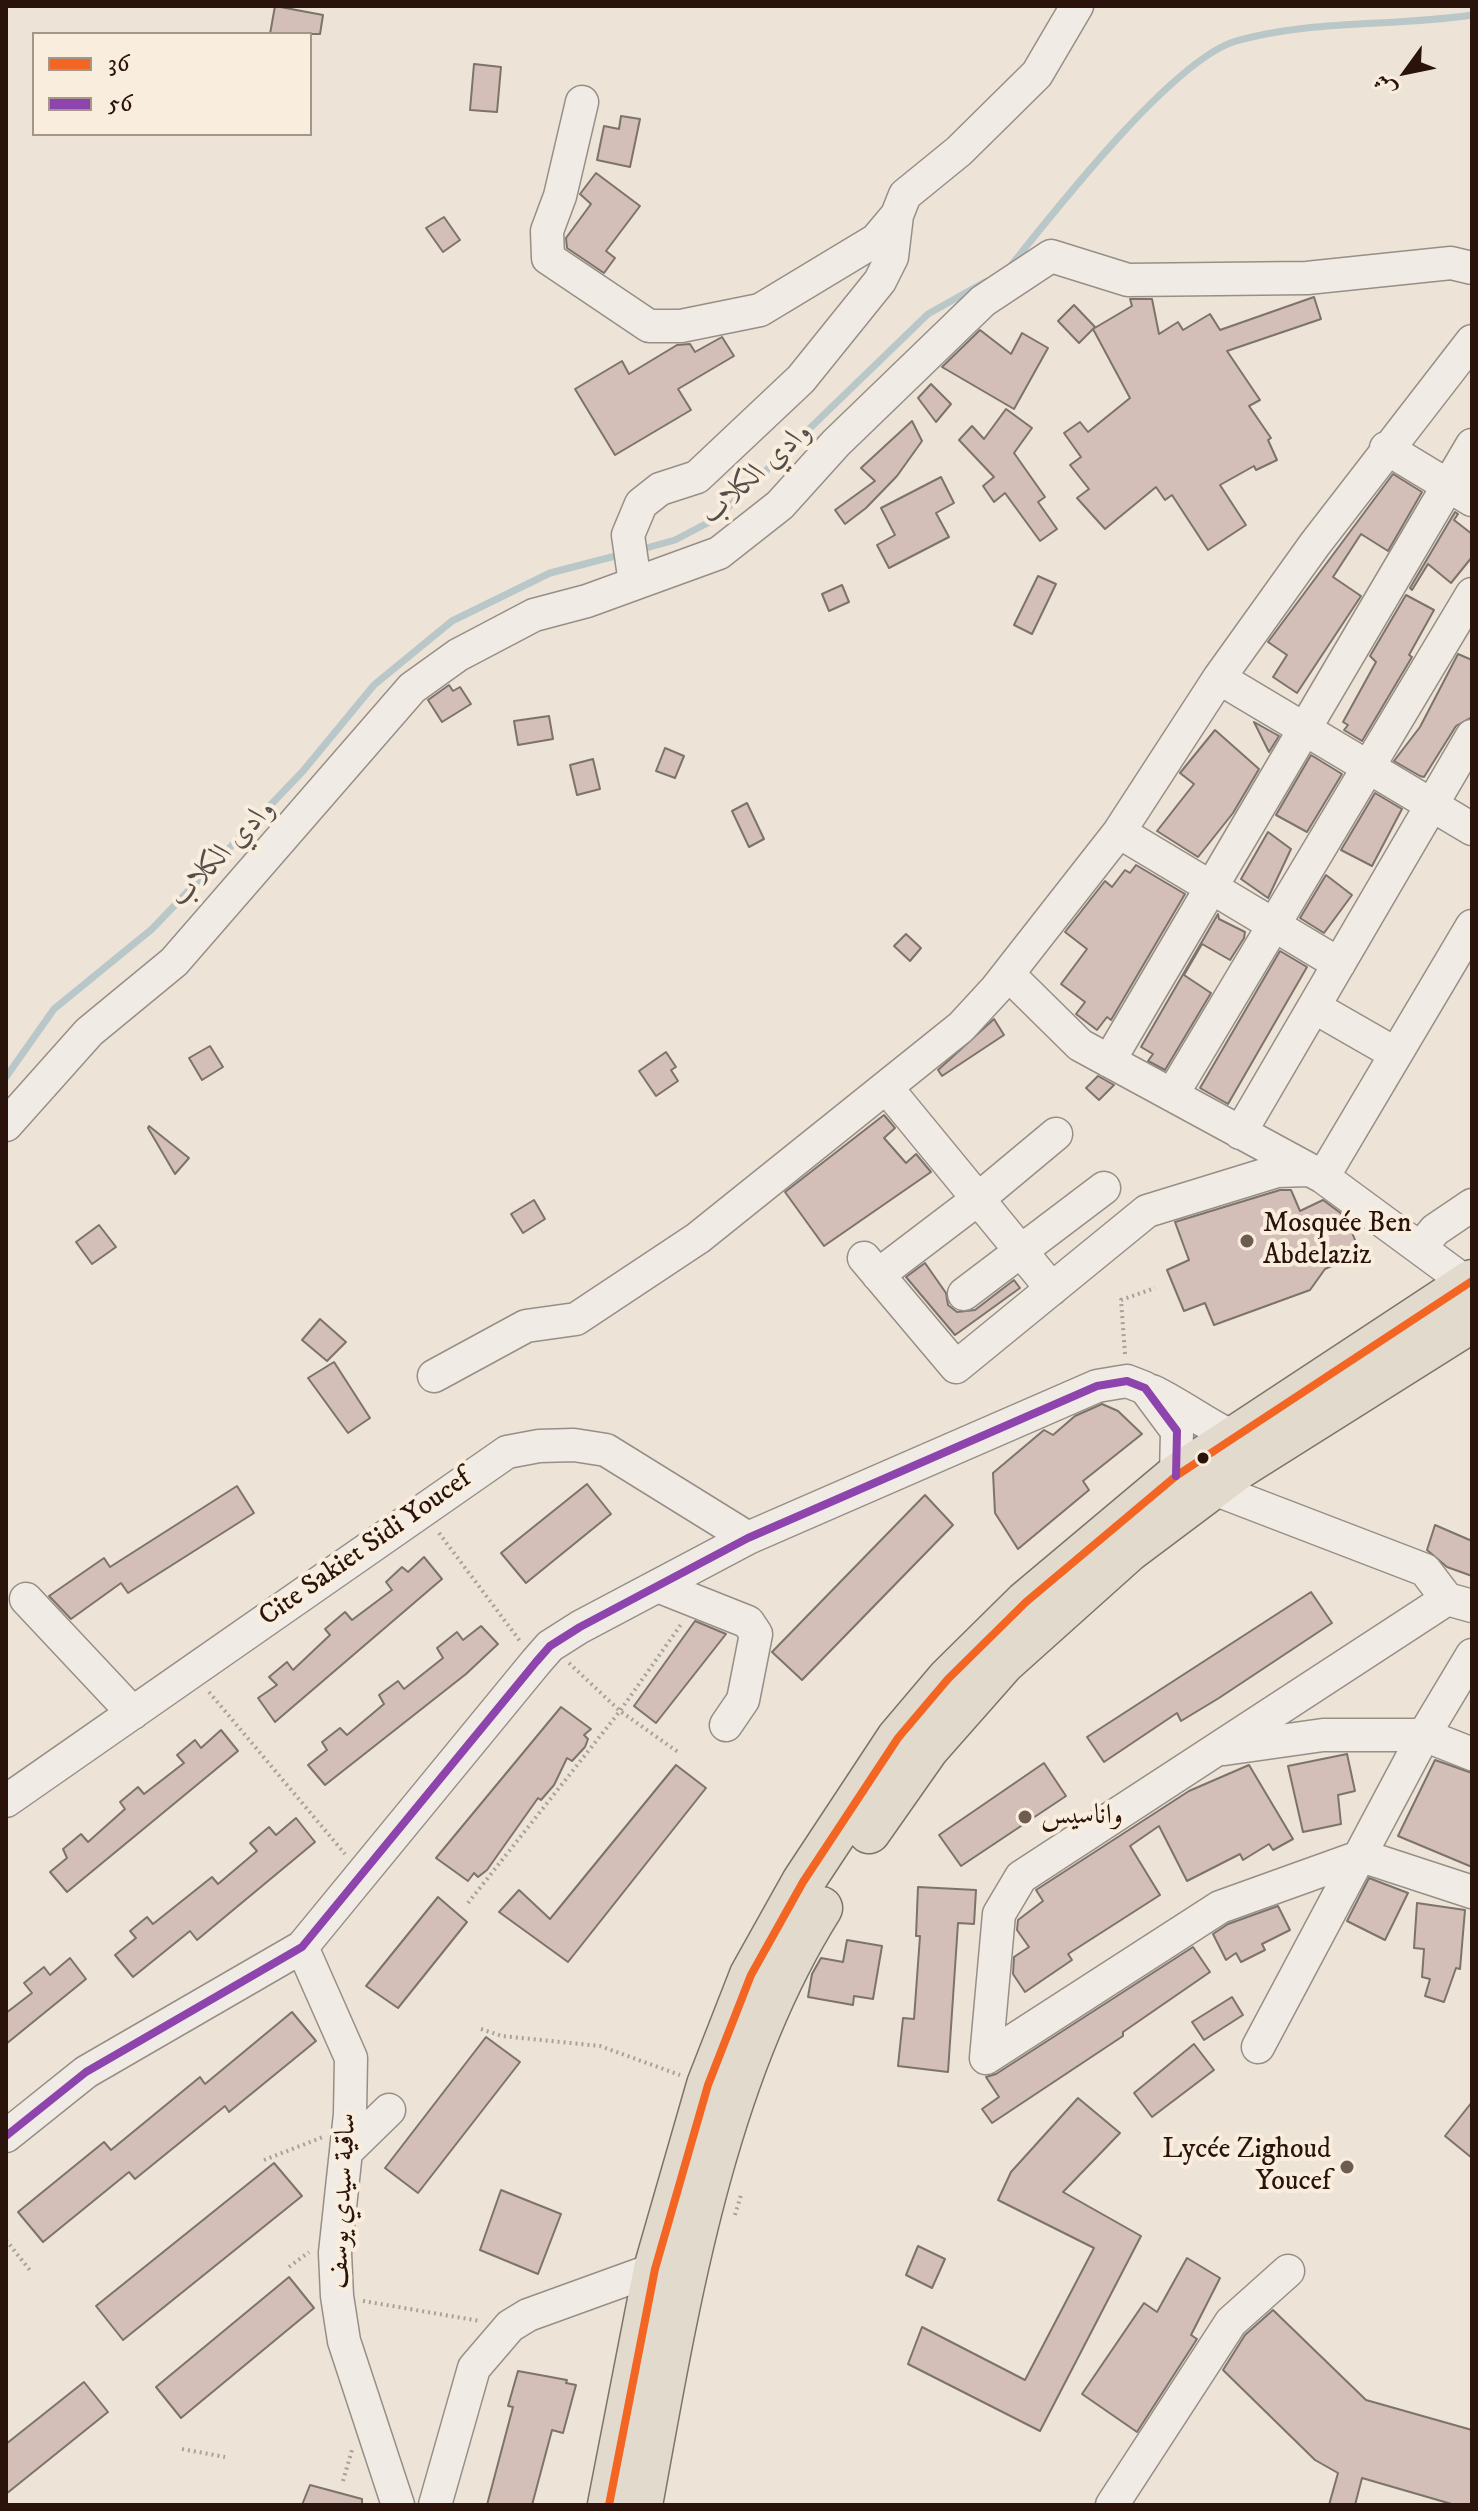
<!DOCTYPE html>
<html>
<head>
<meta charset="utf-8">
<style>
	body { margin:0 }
	#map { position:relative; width:1478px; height:2511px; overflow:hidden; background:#ede3d6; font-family:"IM FELL DW Pica",Amiri,serif }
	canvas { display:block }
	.frame { position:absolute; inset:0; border:8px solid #29130a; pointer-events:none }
	.legend { position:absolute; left:32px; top:32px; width:280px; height:104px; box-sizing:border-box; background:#f9edde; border:2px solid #a69689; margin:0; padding:10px 14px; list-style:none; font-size:24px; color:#29130a }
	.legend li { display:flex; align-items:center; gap:16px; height:40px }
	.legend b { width:40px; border:2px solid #a69689 }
	.north { position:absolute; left:1366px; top:32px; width:80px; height:80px; -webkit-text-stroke:6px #f9edde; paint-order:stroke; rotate:237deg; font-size:22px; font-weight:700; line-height:32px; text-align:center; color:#29130a }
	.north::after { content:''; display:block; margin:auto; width:28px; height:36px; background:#29130a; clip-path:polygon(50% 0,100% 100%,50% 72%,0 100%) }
</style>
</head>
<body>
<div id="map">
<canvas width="1478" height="2511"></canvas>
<div class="frame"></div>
<ul class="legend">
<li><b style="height:10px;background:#f26522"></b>36</li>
<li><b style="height:10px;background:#8e44ad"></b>56</li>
</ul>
<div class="north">ش</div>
</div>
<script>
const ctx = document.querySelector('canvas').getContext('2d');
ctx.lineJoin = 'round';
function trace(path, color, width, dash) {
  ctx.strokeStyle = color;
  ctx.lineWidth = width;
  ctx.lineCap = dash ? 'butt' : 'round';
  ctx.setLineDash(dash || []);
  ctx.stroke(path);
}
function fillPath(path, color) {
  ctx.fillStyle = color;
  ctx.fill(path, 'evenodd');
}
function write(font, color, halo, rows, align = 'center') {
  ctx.font = font + ' "IM FELL DW Pica",Amiri,serif';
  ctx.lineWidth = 8;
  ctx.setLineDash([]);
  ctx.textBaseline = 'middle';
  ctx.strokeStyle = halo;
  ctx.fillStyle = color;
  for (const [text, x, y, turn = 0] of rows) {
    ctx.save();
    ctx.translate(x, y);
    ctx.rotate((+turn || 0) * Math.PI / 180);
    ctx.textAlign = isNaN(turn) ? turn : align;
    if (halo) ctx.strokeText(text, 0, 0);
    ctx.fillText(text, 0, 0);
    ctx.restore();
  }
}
const stream = new Path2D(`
	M1009,268C1054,212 1172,60 1236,41C1314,19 1393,27 1472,15
	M639,550L675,540L717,518L928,314L985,282
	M6,1077L54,1009L152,929L303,771L374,685L452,621L550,573L623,554`);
const building = new Path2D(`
	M275,6L323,15L320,34H270Z
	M474,64L501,67L497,112L470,110Z
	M621,116L640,119L630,167L597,160L604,126L619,129Z
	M596,173L640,206L606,251L615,258L604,273L567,248L566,238L591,204L580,194Z
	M444,217L460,240L443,252L426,228Z
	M1314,297L1321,319L1227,351L1260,400L1249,406L1271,438L1268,440L1277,460L1256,470L1254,466L1220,485L1246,525L1208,550L1172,495L1165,500L1156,487L1105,529L1077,498L1089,489L1070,465L1081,457L1064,433L1080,422L1088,432L1130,398L1093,329L1132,306L1130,299H1152L1159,334L1178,322L1183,330L1210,314L1220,330Z
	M1074,305L1095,327L1079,343L1058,321Z
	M980,330L1011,354L1022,333L1048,348L1014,409L942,367Z
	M722,337L734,356L678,389L691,410L615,455L575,389L622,361L629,374L677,345L690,344L695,352Z
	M931,384L951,404L936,422L918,398Z
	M1006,409L1032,428L1014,453L1045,497L1038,502L1057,529L1040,541L1005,493L994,502L983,486L994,477L959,440L972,426L984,439Z
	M912,421L922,441L897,476L866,508L845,524L835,510L875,481L861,468Z
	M1393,474L1422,492L1388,551L1361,534L1333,577L1361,596L1297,693L1273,677L1287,655L1268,642Z
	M941,477L954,503L936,513L949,537L889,568L877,545L895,535L881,508Z
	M1455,512L1458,514L1454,520L1472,534V557L1451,583L1428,564L1412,590L1410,588Z
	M1038,576L1056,584L1032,634L1014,625Z
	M842,585L849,602L829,611L822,594Z
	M1406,595L1434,610L1409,655L1412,657L1362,741L1344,730L1348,725L1343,722L1376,662L1370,656Z
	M1458,654L1472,660V717L1456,726L1424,777L1420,776L1394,761L1420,727Z
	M449,685L453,691L460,687L471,704L442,722L428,700Z
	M549,716L553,739L518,745L514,721Z
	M1254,722L1279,736L1269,752Z
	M1215,730L1259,769L1233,813L1198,857L1157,831L1194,784L1180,773Z
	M665,748L684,756L675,778L656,771Z
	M1311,755L1342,774L1307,832L1276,815Z
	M593,759L600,789L577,795L570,765Z
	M1375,793L1402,809L1372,866L1341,850Z
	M747,803L764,839L749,847L732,811Z
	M1268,832L1291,849L1268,898L1241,879Z
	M1136,865L1185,894L1111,1020L1107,1017L1097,1030L1076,1014L1085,1002L1061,984L1087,949L1065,932L1105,881L1112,887L1125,870L1130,873Z
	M1326,875L1352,895L1324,933L1300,918Z
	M1218,914L1219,919L1245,932L1244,938L1230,960L1202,944L1184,975L1211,993L1165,1070L1148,1061L1153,1054L1141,1047Z
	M906,934L921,948L910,961L894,946Z
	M1280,951L1307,967L1228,1104L1200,1088Z
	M994,1019L1004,1035L942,1076L938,1070Z
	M210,1046L223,1067L202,1080L189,1058Z
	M666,1052L676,1067L671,1070L678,1081L656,1096L639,1071Z
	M1098,1076L1114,1085L1099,1100L1086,1088Z
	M884,1115L895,1128L884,1138L906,1163L916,1154L931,1172L824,1246L785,1192Z
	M149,1126L189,1158L175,1174L148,1128Z
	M1280,1190H1291L1300,1211L1323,1200L1346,1217L1360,1253L1325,1269L1310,1290L1214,1325L1205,1303L1184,1311L1167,1270L1189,1260L1175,1222Z
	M534,1200L545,1219L523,1233L511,1214Z
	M99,1225L116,1247L92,1264L76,1242Z
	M925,1263L946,1293L948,1305L957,1312L975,1310L1014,1280L1020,1288L955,1335L906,1277Z
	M320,1319L346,1342L327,1361L302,1340Z
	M334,1362L370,1418L348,1433L308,1378Z
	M1102,1404L1118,1411L1142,1434L1083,1481L1089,1490L1018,1549L995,1513L993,1473L1044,1430L1053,1435L1075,1416Z
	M587,1484L611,1514L526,1583L501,1553Z
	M237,1486L254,1513L128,1593L121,1583L71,1619L49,1596L104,1558L110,1567Z
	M925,1495L953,1525L802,1680L772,1652Z
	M1435,1525L1472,1541V1576L1447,1567L1427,1550Z
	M424,1557L442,1579L275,1722L258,1698L277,1685L269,1677L287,1662L293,1670L330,1635L325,1629L345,1612L352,1620L392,1590L386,1582L402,1567L408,1572Z
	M1311,1592L1332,1623L1219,1698L1181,1721L1177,1713L1104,1762L1087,1737Z
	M695,1621L726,1634L656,1723L634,1706Z
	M481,1626L498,1644L466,1674L325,1785L308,1765L327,1750L322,1742L340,1728L347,1735L384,1704L379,1695L398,1681L404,1689L443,1658L437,1648L457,1632L463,1640Z
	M561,1707L591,1729L584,1735L588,1739L585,1747L572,1761L567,1758L554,1785L541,1800L538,1798L487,1870L478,1877L474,1873L468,1881L436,1858Z
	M221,1730L238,1751L67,1892L50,1872L67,1858L63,1849L81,1834L88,1842L125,1809L120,1802L138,1787L144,1794L184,1763L177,1755L195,1740L201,1748Z
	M1347,1754L1355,1791L1338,1795L1341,1824L1303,1832L1288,1766Z
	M1435,1760L1472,1773V1867L1398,1836Z
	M1044,1763L1066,1796L961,1866L939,1835Z
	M676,1765L706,1788L568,1962L499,1912L519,1890L550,1919Z
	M1249,1765L1293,1839L1273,1850L1269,1844L1243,1860L1240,1854L1187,1881L1159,1826L1130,1846L1160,1895L1068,1954L1072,1960L1025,1992L1013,1974L1014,1957L1029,1947L1017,1930L1018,1920L1043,1901L1036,1890L1189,1791Z
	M296,1818L315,1842L197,1940L190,1931L133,1977L115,1955L136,1938L130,1931L147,1917L153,1924L212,1877L218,1884L257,1851L250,1843L269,1827L276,1835Z
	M1369,1878L1408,1893L1385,1940L1347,1921Z
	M918,1887L976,1890L974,1924L958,1923L948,2072L898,2066L903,2018L914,2019L920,1936H916Z
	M438,1897L467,1922L398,2008L366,1986Z
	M1417,1903L1465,1910L1460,1969L1456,1968L1444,2002L1425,1996L1430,1979L1422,1977L1424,1949L1414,1948Z
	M1278,1906L1290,1930L1262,1944L1265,1950L1241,1962L1236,1953L1226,1960L1213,1934L1228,1924Z
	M847,1940L882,1946L873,1999L854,1996L853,2005L808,1997L812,1974L821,1958L843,1962Z
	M1193,1947L1210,1972L1123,2032V2036L992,2123L982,2109L999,2097L986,2077L996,2074Z
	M70,1958L86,1979L6,2044V2013L32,1993L24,1983L44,1967L50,1975Z
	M1232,1997L1243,2015L1204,2040L1192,2022Z
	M292,2012L316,2041L229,2112L225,2106L135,2179L129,2172L43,2242L18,2212L104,2142L111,2150L200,2077L205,2084Z
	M486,2037L520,2062L418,2193L385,2168Z
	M1194,2044L1214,2070L1152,2117L1134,2093Z
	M1078,2098L1120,2133L1063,2192L1141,2236L1040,2431L908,2364L922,2327L1025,2380L1094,2248L998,2200L1011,2172Z
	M1472,2102V2158L1445,2136Z
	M274,2163L302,2196L123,2340L96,2306Z
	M501,2190L561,2214L538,2274L480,2250Z
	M918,2246L945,2259L932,2288L906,2275Z
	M1187,2258L1220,2278L1191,2335L1197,2339L1137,2432L1082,2394L1144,2303L1157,2312Z
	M289,2277L314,2308L181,2418L156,2387Z
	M1273,2310L1366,2400L1472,2430V2505H1455L1362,2478L1355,2505H1329L1338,2473L1315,2460L1223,2370L1245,2335Z
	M518,2371L567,2380L566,2383L576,2385L563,2433L552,2430L532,2505H487L513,2407L508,2406Z
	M84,2382L108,2412L6,2494V2444Z
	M310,2485L362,2499V2505H302Z`);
const path = new Path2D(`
	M1125,1354L1121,1300L1155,1288
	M439,1533L520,1641
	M569,1663L620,1711L678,1752
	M209,1692L345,1854
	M468,1903L620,1711L682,1623
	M481,2029L502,2036L600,2046L680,2075
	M264,2160L323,2137
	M735,2215L741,2195
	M6,2240L32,2273
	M289,2267L309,2252
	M363,2301L480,2321
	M182,2449L225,2457
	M343,2481L352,2450`);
const minor = new Path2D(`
	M582,102L560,196L547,231L548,258L649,326H681L760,310L876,240L897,215L905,195L959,151L1037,74L1077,6
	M1386,448L1472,500
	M635,583L628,535L641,504L660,489L697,477L801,379L880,281L892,257L897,215
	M1219,678L1472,829
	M1119,832L1339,964
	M1008,974L1080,1045L1323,1177L1467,1283
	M1314,1007L1396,1054
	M1109,1061L1472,445
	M886,1087L1052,1289
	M1172,1095L1472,594
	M6,1125L89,1032L174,962L412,688L458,655L534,615L587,601L719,553L780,505L836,443L983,301L1051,256L1128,280L1307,278L1451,263L1472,268
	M1240,1133L1472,736
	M1323,1177L1472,926
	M1420,1248L1435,1230L1472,1205
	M864,1258L956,1367L1147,1211L1277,1171L1309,1170
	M878,1275L978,1199L1056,1134
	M964,1294L1104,1188
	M434,1376L526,1326L576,1319L698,1238L961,1027L996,989L1119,832L1219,678L1315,544L1472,341
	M1152,1391C1186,1407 1216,1433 1252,1444
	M1214,1489L1425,1570L1447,1599
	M660,1587L748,1622L756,1634L743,1700L726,1725
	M26,1599L133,1713
	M1224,1749L1323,1735H1424L1472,1754
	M6,1801L507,1452L539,1446L574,1445L606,1450L748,1538
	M302,1947L351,2058L350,2114L335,2253L337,2296L344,2341L398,2505
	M1258,2047L1424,1735L1472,1655
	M986,2058L999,1914L1021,1877L1447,1599L1472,1606
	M986,2058L1220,1907L1362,1856L1472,1892
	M6,2136L86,2072L302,1947L536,1662L550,1646L580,1627L748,1538L1097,1386L1127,1381L1145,1388L1177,1431L1176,1476
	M346,2152L389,2110
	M435,2505L474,2368L510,2326L528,2315L655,2269L674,2271
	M1112,2505L1231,2322L1288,2271`);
const major = new Path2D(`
	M869,1832L928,1748L1003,1663L1128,1551L1240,1467L1472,1321
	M609,2505L655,2269L708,2085L751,1975L803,1882L898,1738L948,1679L1026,1602L1176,1476L1472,1281
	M641,2505C677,2308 713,2080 821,1908`);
const bus1 = new Path2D(`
	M609,2505L655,2269L708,2085L751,1975L803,1882L898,1738L948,1679L1026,1602L1176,1476L1472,1281`);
const bus2 = new Path2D(`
	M6,2136L86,2072L302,1947L536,1662L550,1646L580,1627L748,1538L1097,1386L1127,1381L1145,1388L1177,1431L1176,1476`);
const markers = [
	[1247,1241,8,"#6e5c51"],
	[1203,1458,7,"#29130a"],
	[1025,1817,8,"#6e5c51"],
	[1347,2167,8,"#6e5c51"]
];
const poiNames = [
	["Mosquée Ben",1263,1225],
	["Abdelaziz",1263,1257],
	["واناسيس",1041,1817],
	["Lycée Zighoud",1331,2151,"right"],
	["Youcef",1331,2183,"right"]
];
const streetNames = [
	["Cite Sakiet Sidi Youcef",366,1549,-35],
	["ساقية سيدي يوسف",344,2201,-87]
];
const waterNames = [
	["وادي الكلاب",758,474,-42],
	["وادي الكلاب",224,854,-46]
];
trace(stream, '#b9c7c9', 7);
fillPath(building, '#d3bfb8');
trace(building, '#7c736b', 2);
trace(minor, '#978f87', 35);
trace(major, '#7c736b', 45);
trace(path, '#a9a29c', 4, [2, 4]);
trace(minor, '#f0ebe4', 32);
trace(major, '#e3dace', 42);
trace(bus1, '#f26522', 8);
trace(bus2, '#8e44ad', 8);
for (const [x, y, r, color] of markers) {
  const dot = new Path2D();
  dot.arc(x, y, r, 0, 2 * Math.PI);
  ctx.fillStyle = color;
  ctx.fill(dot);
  trace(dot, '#f9edde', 3);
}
write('28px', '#29130a', '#f9edde', poiNames, 'left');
write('28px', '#29130a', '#f9edde', streetNames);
write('italic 30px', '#544e4b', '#f9edde', waterNames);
</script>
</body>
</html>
